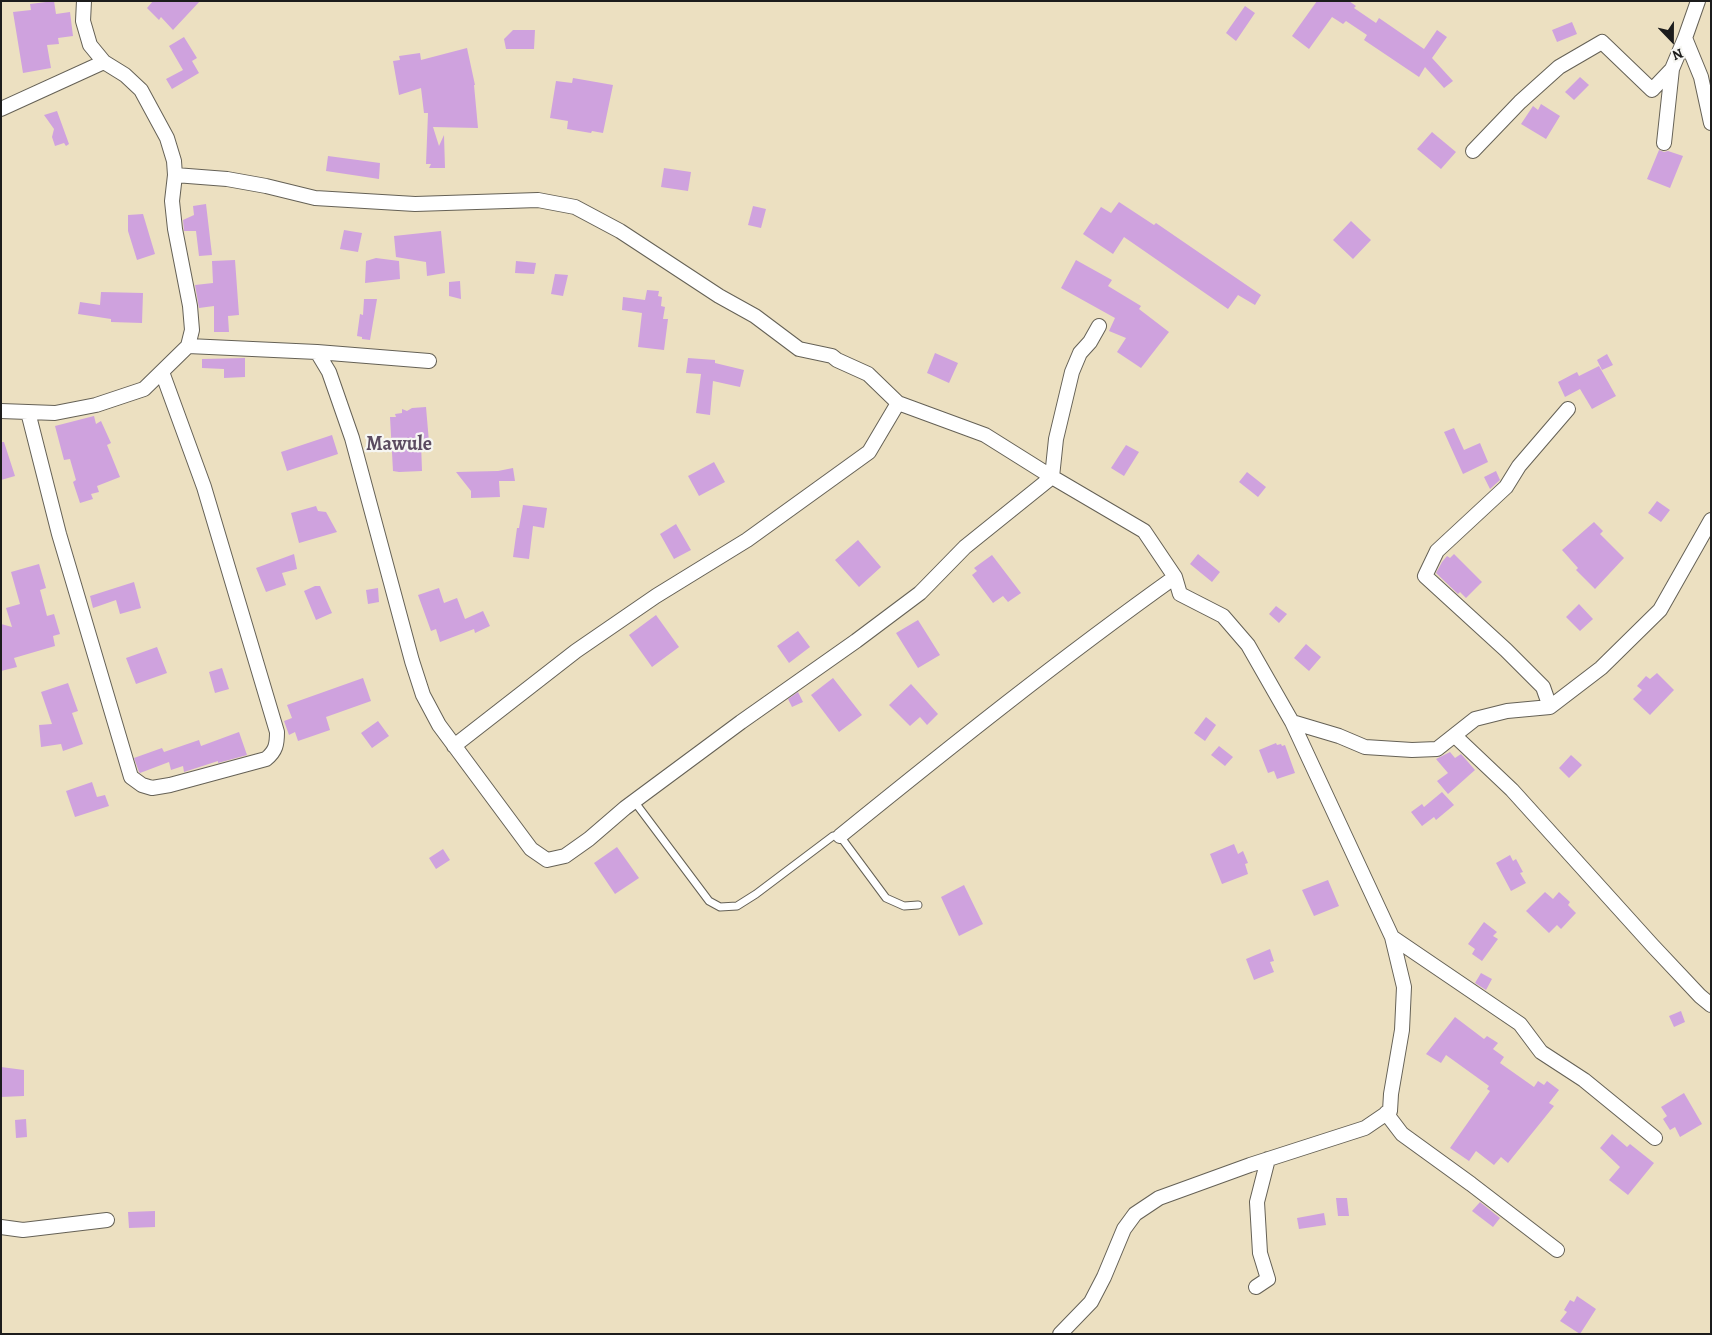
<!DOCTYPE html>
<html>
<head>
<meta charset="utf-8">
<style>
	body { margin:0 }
	#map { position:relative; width:1712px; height:1335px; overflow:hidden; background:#ece0c1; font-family:Alegreya,serif }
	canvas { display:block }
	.frame { position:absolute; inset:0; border:2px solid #1c1c1c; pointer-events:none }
	.north { position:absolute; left:1647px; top:15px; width:50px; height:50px; -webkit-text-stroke:4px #f6f6f2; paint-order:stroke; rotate:158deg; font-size:14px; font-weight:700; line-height:20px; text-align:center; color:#1c1c1c }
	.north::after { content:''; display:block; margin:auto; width:18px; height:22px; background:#1c1c1c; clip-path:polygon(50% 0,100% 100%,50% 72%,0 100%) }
</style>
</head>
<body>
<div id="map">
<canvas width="1712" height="1335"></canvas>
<div class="frame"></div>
<div class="north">N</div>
</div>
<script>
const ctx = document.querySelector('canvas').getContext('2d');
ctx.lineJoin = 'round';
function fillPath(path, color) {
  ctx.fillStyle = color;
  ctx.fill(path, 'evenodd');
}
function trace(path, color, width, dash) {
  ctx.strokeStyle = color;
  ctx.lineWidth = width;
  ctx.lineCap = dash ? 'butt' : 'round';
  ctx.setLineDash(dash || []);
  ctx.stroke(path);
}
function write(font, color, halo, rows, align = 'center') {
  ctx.font = font + ' Alegreya,serif';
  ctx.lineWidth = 4.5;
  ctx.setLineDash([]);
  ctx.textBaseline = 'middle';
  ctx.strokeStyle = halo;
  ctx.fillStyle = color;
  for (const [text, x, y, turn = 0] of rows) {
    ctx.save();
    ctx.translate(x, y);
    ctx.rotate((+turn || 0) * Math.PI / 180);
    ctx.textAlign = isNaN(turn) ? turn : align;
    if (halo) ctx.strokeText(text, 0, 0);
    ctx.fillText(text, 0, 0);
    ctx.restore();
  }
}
const building = new Path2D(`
	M54,1L56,14L70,12L73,36L58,38L59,44L47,45L51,68L23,73L13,12L31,10L30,4Z
	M153,1H200L173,30L161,17L159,20L147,8Z
	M1317,1H1349L1356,6L1354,8L1376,23L1379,18L1424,49L1437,30L1447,37L1432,58L1453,81L1444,88L1425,67L1419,77L1364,40L1367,35L1346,21L1343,24L1332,17L1309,49L1292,36Z
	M1245,6L1255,13L1236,41L1226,33Z
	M1572,22L1577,34L1557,42L1552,30Z
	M513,30H535L534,49H506L504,39Z
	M184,37L197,58L192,61L199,73L172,89L166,79L183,70L169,46Z
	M467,48L475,85H474L478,128L433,127L439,146L444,135L445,168H429L431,164H426L428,113H424L421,88L399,95L393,61L400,60L399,56L420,53L421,60Z
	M1580,77L1589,85L1574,100L1565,92Z
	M573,78L613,85L603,133L592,131L591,133L567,129L568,121L550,118L556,81L572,83Z
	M1541,104L1560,116L1546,139L1521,124L1533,106L1538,110Z
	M57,111L69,144L66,146L64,143L55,146L52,137L54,129L44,115Z
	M1432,132L1456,152L1441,169L1417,149Z
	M1659,150L1664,152L1668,151L1683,156L1670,188L1647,179Z
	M328,156L380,163L379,179L326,171Z
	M664,168L691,172L688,191L661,187Z
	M1119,202L1154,225L1156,223L1261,295L1255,305L1238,295L1228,309L1124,237L1113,254L1083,234L1101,207L1111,213Z
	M206,204L212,255L199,256L196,231H184L183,220L194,215L193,206Z
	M753,206L766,209L761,228L748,225Z
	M143,214L155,254L137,260L128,231V215Z
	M1351,221L1371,240L1353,259L1333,240Z
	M344,230L362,233L358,252L340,249Z
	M441,231L445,273L427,276L426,262L396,257L394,236Z
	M376,258L399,261L400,279L365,283L366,261Z
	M235,260L239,315L228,316L229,332H214V306L199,308L195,285L213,283L212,261Z
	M1076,260L1112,280L1108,286L1141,306L1139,309L1169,332L1141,368L1117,352L1126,338L1109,331L1115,318L1061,288Z
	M516,261L536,263L534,274L515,273Z
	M555,274L568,275L563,296L551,294Z
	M460,281L461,299L449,296V282Z
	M647,290L659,291L658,296L662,297L661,306L665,307L663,319H668L664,350L638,347L642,313L622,310L623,297L645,300Z
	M101,292L143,293L142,323L111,322V319L78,314L80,302L100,305Z
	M364,299H377L370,340L362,339V337L357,336L360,314L363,315Z
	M935,353L958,363L949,383L927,373Z
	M1607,354L1613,365L1602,370L1597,360Z
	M245,358V377L224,378V369L202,368V359Z
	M688,358L715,360V363L744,370L740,387L713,381L710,415L696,413L701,374L686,373Z
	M1599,366L1616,396L1592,409L1580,389L1565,397L1558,382L1577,372L1579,376Z
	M426,407L429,442L421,443L422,471L399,472L393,471L390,417H396L395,414L402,413V409L407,411L412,408Z
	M94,416L96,424L101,421L111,443L107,445L120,477L97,486L99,492L91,494L93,499L80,503L73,482L76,480L70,459L64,460L55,426Z
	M1454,428L1464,450L1480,443L1488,462L1463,474L1444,432Z
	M332,435L338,454L287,471L281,452Z
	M1,442H4L15,476L1,480Z
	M1126,445L1139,452L1124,476L1111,468Z
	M714,462L725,482L699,496L688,476Z
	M513,468L515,481H499L500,497L471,498V491L456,472L498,471Z
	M1496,471L1500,480L1490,489L1484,477Z
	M1247,472L1266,487L1258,497L1239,482Z
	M1657,501L1670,510L1661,522L1648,513Z
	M523,505L547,508L544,528L533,526L529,559L513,557L517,528H519Z
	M316,506L318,511L326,512L337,532L299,543L291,513Z
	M1594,522L1603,531L1600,534L1624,558L1595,589L1576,570L1578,568L1562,550Z
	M676,524L691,550L674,559L660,534Z
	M858,540L881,567L859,587L835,560Z
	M294,554L297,569L282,573L286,585L266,592L256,568Z
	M1198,554L1220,572L1212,582L1190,564Z
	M1454,554L1482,582L1466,598L1460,592L1458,594L1436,573L1442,562L1447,556L1450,558Z
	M992,555L1021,593L1008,602L1003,596L993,603L972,575L977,571L974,568Z
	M39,564L46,588L40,590L47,616L54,614L60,634L53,636L55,646L14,658L17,667L1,671V624L12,627L6,608L20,604L11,572Z
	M134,582L141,608L120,614L116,600L93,608L90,596Z
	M315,586H320L332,613L316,620L304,591Z
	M378,588L379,602L368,604L366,590Z
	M439,588L444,603L457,598L465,619L483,611L490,626L475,633L474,629L440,642L436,629L431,631L418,595Z
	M1579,604L1593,619L1580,631L1566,617Z
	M1276,606L1287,614L1279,623L1269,614Z
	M656,615L679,647L652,667L629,635Z
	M918,620L940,655L918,668L896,633Z
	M798,631L810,647L789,663L777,646Z
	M1306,644L1321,657L1309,671L1294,658Z
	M157,647L167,673L136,684L126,658Z
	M222,668L229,689L215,693L209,672Z
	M1657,673L1674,690L1650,715L1633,699L1642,690L1637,686L1646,676L1650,679Z
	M363,678L371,701L326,717L330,730L298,741L295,732L289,735L284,721L292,718L287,705Z
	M833,678L862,715L839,732L811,695Z
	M68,683L78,711L72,713L83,744L63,751L61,744L41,747L39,725L52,724L41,692Z
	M911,684L938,714L927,725L920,717L910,726L889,705Z
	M798,692L803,702L792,707L788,699Z
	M1206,717L1216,725L1205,741L1194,733Z
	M378,721L389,736L372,748L361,733Z
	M239,732L247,755L218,763V761L184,772L183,766L171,770L169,762L140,773L139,772L134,758L162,748L164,752L199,740L201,746Z
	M1276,743L1277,745L1281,744L1282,746L1285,745L1295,773L1277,779L1274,771L1268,773L1259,750Z
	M1219,746L1233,757L1225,766L1211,755Z
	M1450,752L1455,758L1461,754L1475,770L1448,794L1437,781L1448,773L1436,759Z
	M1571,755L1582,765L1569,778L1559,768Z
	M92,782L97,797L105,795L109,806L75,817L66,791Z
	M1442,792L1454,805L1436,820L1434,817L1422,826L1411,812L1422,804L1424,807Z
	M1234,844L1238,854L1243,851L1248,863L1245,864L1248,874L1222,884L1210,854Z
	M617,847L639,878L615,894L594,863Z
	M443,849L450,860L436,869L429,858Z
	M1510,855L1513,861L1516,859L1523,872L1520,873L1526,883L1511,891L1496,863Z
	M1328,880L1339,906L1314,916L1302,890Z
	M964,885L983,924L959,936L941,897Z
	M1545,892L1553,899L1559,892L1570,902L1568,905L1576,913L1561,929L1557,925L1549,933L1526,911Z
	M1484,922L1497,932L1493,936L1498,939L1482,961L1472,954L1475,949L1468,944Z
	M1270,949L1274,961L1270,962L1274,972L1254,980L1246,959Z
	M1481,973L1492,979L1486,990L1475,983Z
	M1681,1011L1685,1022L1674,1027L1669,1016Z
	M1455,1017L1484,1039L1487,1036L1498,1043L1493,1049L1504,1057L1500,1063L1534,1087L1538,1081L1544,1085L1547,1081L1559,1090L1549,1103L1554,1106L1508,1163L1501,1157L1494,1165L1476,1151L1469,1161L1450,1148L1490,1091L1487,1089L1489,1086L1446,1055L1441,1063L1426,1054Z
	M1,1067L24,1070V1096L1,1097Z
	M1684,1093L1702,1124L1680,1137L1675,1127L1670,1130L1663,1119L1667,1116L1661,1107Z
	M26,1119L27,1137L16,1138L15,1120Z
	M1612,1134L1627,1147L1630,1144L1654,1163L1628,1195L1609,1180L1620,1167L1600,1148Z
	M1336,1198H1347L1349,1216H1338Z
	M1480,1202L1500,1218L1493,1227L1472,1211Z
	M155,1211V1227L129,1228L128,1212Z
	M1324,1213L1326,1225L1299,1229L1297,1218Z
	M1577,1296L1596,1309L1580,1334L1560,1321L1567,1312L1564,1310L1570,1300L1574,1302Z`);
const service = new Path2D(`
	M634,801L709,901L720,907L737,906L756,894L833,836H840L886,898L904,906L918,905`);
const minor = new Path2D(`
	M1698,1L1685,38L1701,77L1711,123
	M1,109L104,62
	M1664,143L1672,69L1685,38
	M1473,151L1520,102L1559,67L1602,42L1652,90L1672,69
	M175,175L227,179L266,186L315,198L415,204L538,200L575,207L620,231L719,296L755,316L799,349L832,356L837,360L868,374L898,403L985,435L1052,477L1144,531L1175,577L1180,594L1223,616L1248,645L1292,722L1392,937L1404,987L1402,1030L1391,1094L1390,1111L1365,1128L1250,1165L1159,1198L1135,1214L1124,1229L1104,1277L1091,1302L1060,1334
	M188,346L317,352L429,361
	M317,352L329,372L352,438L412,661L423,695L439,725L531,849L547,860L565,856L589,839L625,808L741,722L856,641L920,593L965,547L1052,477L1056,439L1072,372L1080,353L1090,342L1099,326
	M1,411L55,413L96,405L144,389L188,346L192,330L190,306L175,229L172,201L175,175L174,161L167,138L141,90L125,75L104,62L90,45L83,21L84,1
	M28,412L59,534L131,777L142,785L152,788L170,785L266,759C276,751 277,744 277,732L204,487L162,372
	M1550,707L1543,687L1506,650L1425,576L1437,551L1506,487L1519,466L1568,409
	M1292,722L1339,736L1365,747L1412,750L1437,749L1475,719L1507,711L1550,707L1601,668L1660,610L1711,520
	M1455,736L1512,790L1652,945L1700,996L1711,1005
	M454,746L576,651L656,596L747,540L869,452L898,403
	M840,836C950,747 1060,659 1175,577
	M1392,937L1520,1024L1541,1052L1584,1080L1655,1138
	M1386,1113L1402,1134L1471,1184L1557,1250
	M1,1227L23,1230L107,1220
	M1256,1287L1268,1279L1260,1253L1257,1202L1268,1159`);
const quarterNames = [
	["Mawule",399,445]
];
fillPath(building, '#cfa2de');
trace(service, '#656156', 9);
trace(minor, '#656156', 16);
trace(service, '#fff', 7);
trace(minor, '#fff', 14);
write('bold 20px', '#5b4b60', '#f6f6f2', quarterNames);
</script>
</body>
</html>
